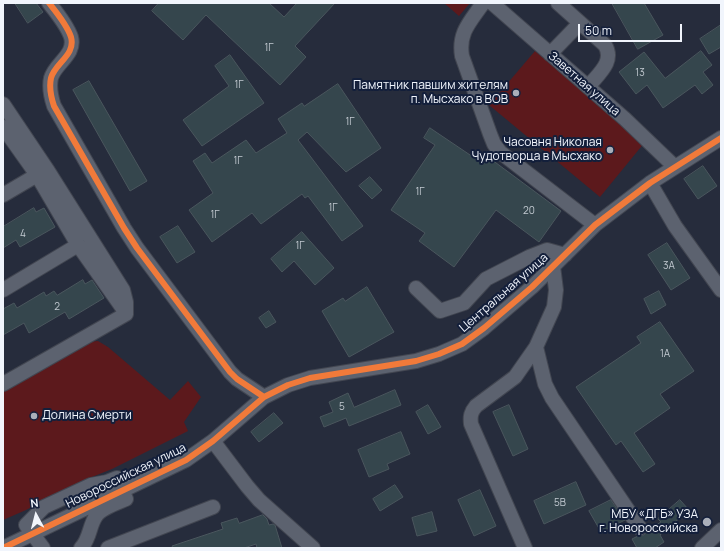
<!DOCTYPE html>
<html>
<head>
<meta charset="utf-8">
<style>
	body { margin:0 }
	#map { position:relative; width:724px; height:551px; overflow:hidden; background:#262c3c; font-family:Manrope,sans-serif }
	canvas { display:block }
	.frame { position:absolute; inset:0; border:4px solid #f1f5fc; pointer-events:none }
	.north { position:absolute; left:16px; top:495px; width:40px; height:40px; -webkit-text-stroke:3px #131f3b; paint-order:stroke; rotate:353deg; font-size:11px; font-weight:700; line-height:16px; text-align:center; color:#f1f5fc }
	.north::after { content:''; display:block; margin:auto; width:14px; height:18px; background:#f1f5fc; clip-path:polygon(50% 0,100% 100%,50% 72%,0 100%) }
	.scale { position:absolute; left:578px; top:24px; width:104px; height:18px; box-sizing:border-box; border:2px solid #f1f5fc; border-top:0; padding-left:5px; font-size:12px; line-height:14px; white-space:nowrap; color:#f1f5fc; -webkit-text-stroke:3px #131f3b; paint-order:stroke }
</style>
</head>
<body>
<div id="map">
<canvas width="724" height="551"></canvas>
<div class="frame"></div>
<div class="north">N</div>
<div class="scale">50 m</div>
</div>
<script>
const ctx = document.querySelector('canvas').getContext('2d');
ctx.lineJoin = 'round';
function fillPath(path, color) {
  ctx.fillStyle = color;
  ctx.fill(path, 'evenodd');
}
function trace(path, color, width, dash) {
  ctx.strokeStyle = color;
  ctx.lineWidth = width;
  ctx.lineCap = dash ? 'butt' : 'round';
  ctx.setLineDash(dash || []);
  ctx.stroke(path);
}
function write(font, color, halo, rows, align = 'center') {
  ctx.font = font + ' Manrope,sans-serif';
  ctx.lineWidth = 4;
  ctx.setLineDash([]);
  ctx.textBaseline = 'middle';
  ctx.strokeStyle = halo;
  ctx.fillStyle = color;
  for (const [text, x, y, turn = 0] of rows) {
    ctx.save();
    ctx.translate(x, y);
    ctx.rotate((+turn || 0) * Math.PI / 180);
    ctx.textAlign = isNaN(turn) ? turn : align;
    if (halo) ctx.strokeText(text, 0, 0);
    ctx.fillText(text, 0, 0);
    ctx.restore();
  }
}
const green = new Path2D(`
	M444,3H470L459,16Z
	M535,51L645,142L600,197L489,105Z
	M98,341L108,347L170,400L188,381L201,397L184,422L188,431L112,469L82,481L26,510L3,520V385L87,342Z`);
const building = new Path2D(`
	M15,3H36L43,12L28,23Z
	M159,3H269L284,17L297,3H335L295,46L306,57L280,85L206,15L183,40L152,11Z
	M612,3H644L663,35L638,49Z
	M721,25V47L709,54L700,39Z
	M701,51L712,65L703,72L713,85L702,94L695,85L663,108L647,85L636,94L619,72L644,52L665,78Z
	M230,55L264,103L202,146L183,120L229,86L215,66Z
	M89,81L147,181L130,191L73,90Z
	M338,84L381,148L346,172L307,132L298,140L363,226L342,241L308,196L305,198L302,194L261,224L252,213L212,242L189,210L213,193L193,161L205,153L212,163L246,140L256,153L287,133L278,119L302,103L304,106Z
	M430,128L479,161L484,154L561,211L539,242L496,210L454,267L419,241L425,233L391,210L435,145L424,138Z
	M703,166L717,186L698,199L684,179Z
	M370,177L382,190L372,199L359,186Z
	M34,208L36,212L44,208L55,227L20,247L16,240L3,248V227Z
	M178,226L195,252L177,263L160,237Z
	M302,232L334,268L315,285L294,261L282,272L271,259Z
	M667,243L690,278L671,290L648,255Z
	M83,280L85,284L92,280L104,298L69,319L65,312L29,333L24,323L3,335V309L14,303L17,308L44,292L46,296L54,291L57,295Z
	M367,287L394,332L349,357L322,311L343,298L345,301Z
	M659,291L666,305L651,314L644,299Z
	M269,311L276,322L266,328L259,318Z
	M660,322L694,371L660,394L670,408L634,433L655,464L643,472L621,441L616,445L576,387L641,343L637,337Z
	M395,390L401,405L349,426L346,418L324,427L320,417L333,412L329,402L348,393L354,407Z
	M428,405L441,427L428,434L416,412Z
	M509,405L528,449L513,456L493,412Z
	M274,413L283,423L259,442L251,432Z
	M401,432L410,454L387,464L389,469L369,477L358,450Z
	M576,482L586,505L544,524L534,501Z
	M395,485L403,497L380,511L373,499Z
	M480,490L496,526L474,536L458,500Z
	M611,500L625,520L601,532L589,511Z
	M680,500L689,510L660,535L664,542L655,548H637L632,539L638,536L644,535L648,530L661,522L658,519Z
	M432,512L437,531L417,536L412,518Z
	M263,515L267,519L269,525L273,524L275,525L282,548H257L256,544L244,548H173L172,546L223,529L221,523L237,518L239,523Z`);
const minor = new Path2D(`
	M49,3C57,13 67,25 71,37C76,55 55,63 51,78C49,87 51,97 54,106L124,228L137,248L230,372L237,379L264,397
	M483,3C471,21 458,32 462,56L490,134L494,144L500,152L595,225
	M492,3L625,119L674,166
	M558,3L605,45C615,62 598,74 588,87
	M550,54L580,23
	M3,104L48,171L123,290L126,302V314
	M3,127L37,175L78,245L126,313
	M650,183L675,226L721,290
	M3,195L37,175
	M416,288L440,311L464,303L486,279L529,257L547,250L565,255
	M3,290L78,245
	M536,347L545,384L552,398L640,528
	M3,384L126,314
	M213,441L247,486L259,500L313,548
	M3,548L186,460L213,441L264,397L288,385L310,378L416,361L439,354L462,344L484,328L532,287L595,225L650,183L721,138
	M43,548L26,525L44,507L91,485L107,482L117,478L126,499C117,503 101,508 96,516C89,526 90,539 81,548
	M108,548L213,507
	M525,548L471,424C470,416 471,412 476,406L515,377L536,347L554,307L556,290L553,266
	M702,548L721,530`);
const cycleway = new Path2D(`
	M49,3C57,13 67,25 71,37C76,55 55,63 51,78C49,87 51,97 54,106L124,228L137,248L230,372L237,379L264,397
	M3,548L186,460L213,441L264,397L288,385L310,378L416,361L439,354L462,344L484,328L532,287L595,225L650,183L721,138`);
const markers = [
	[516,93,4,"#aaafb9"],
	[610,150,4,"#aaafb9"],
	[34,416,4,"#aaafb9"],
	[707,522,5,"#aaafb9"]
];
const numberNames = [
	["1Г",269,48],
	["13",640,73],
	["1Г",239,85],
	["1Г",350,122],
	["1Г",238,161],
	["1Г",420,192],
	["1Г",333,208],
	["20",529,211],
	["1Г",215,215],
	["4",23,234],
	["1Г",300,246],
	["3А",669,266],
	["2",57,307],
	["1А",665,354],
	["5",342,407],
	["5В",560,503]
];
const streetNames = [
	["Заветная улица",584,84,41],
	["Центральная улица",504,293,-41],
	["Новороссийская улица",126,476,-26]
];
const poiNames = [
	["Памятник павшим жителям",508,86],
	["п. Мысхако в ВОВ",508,100],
	["Часовня Николая",602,143],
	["Чудотворца в Мысхако",602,157],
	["Долина Смерти",42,416,"left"],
	["МБУ «ДГБ» УЗА",698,515],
	["г. Новороссийска",698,529]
];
fillPath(green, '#5c191c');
fillPath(building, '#35464d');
trace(building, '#4a565d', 1);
trace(minor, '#424651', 16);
trace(minor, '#5c626f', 14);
trace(cycleway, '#f17a3a', 6);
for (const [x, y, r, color] of markers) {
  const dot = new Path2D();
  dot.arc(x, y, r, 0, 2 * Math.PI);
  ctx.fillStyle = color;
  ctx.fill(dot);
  trace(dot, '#131f3b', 1.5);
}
write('10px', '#c2c9d0', null, numberNames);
write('12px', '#f1f5fc', '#131f3b', streetNames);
write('12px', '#f1f5fc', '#131f3b', poiNames, 'right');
</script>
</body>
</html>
